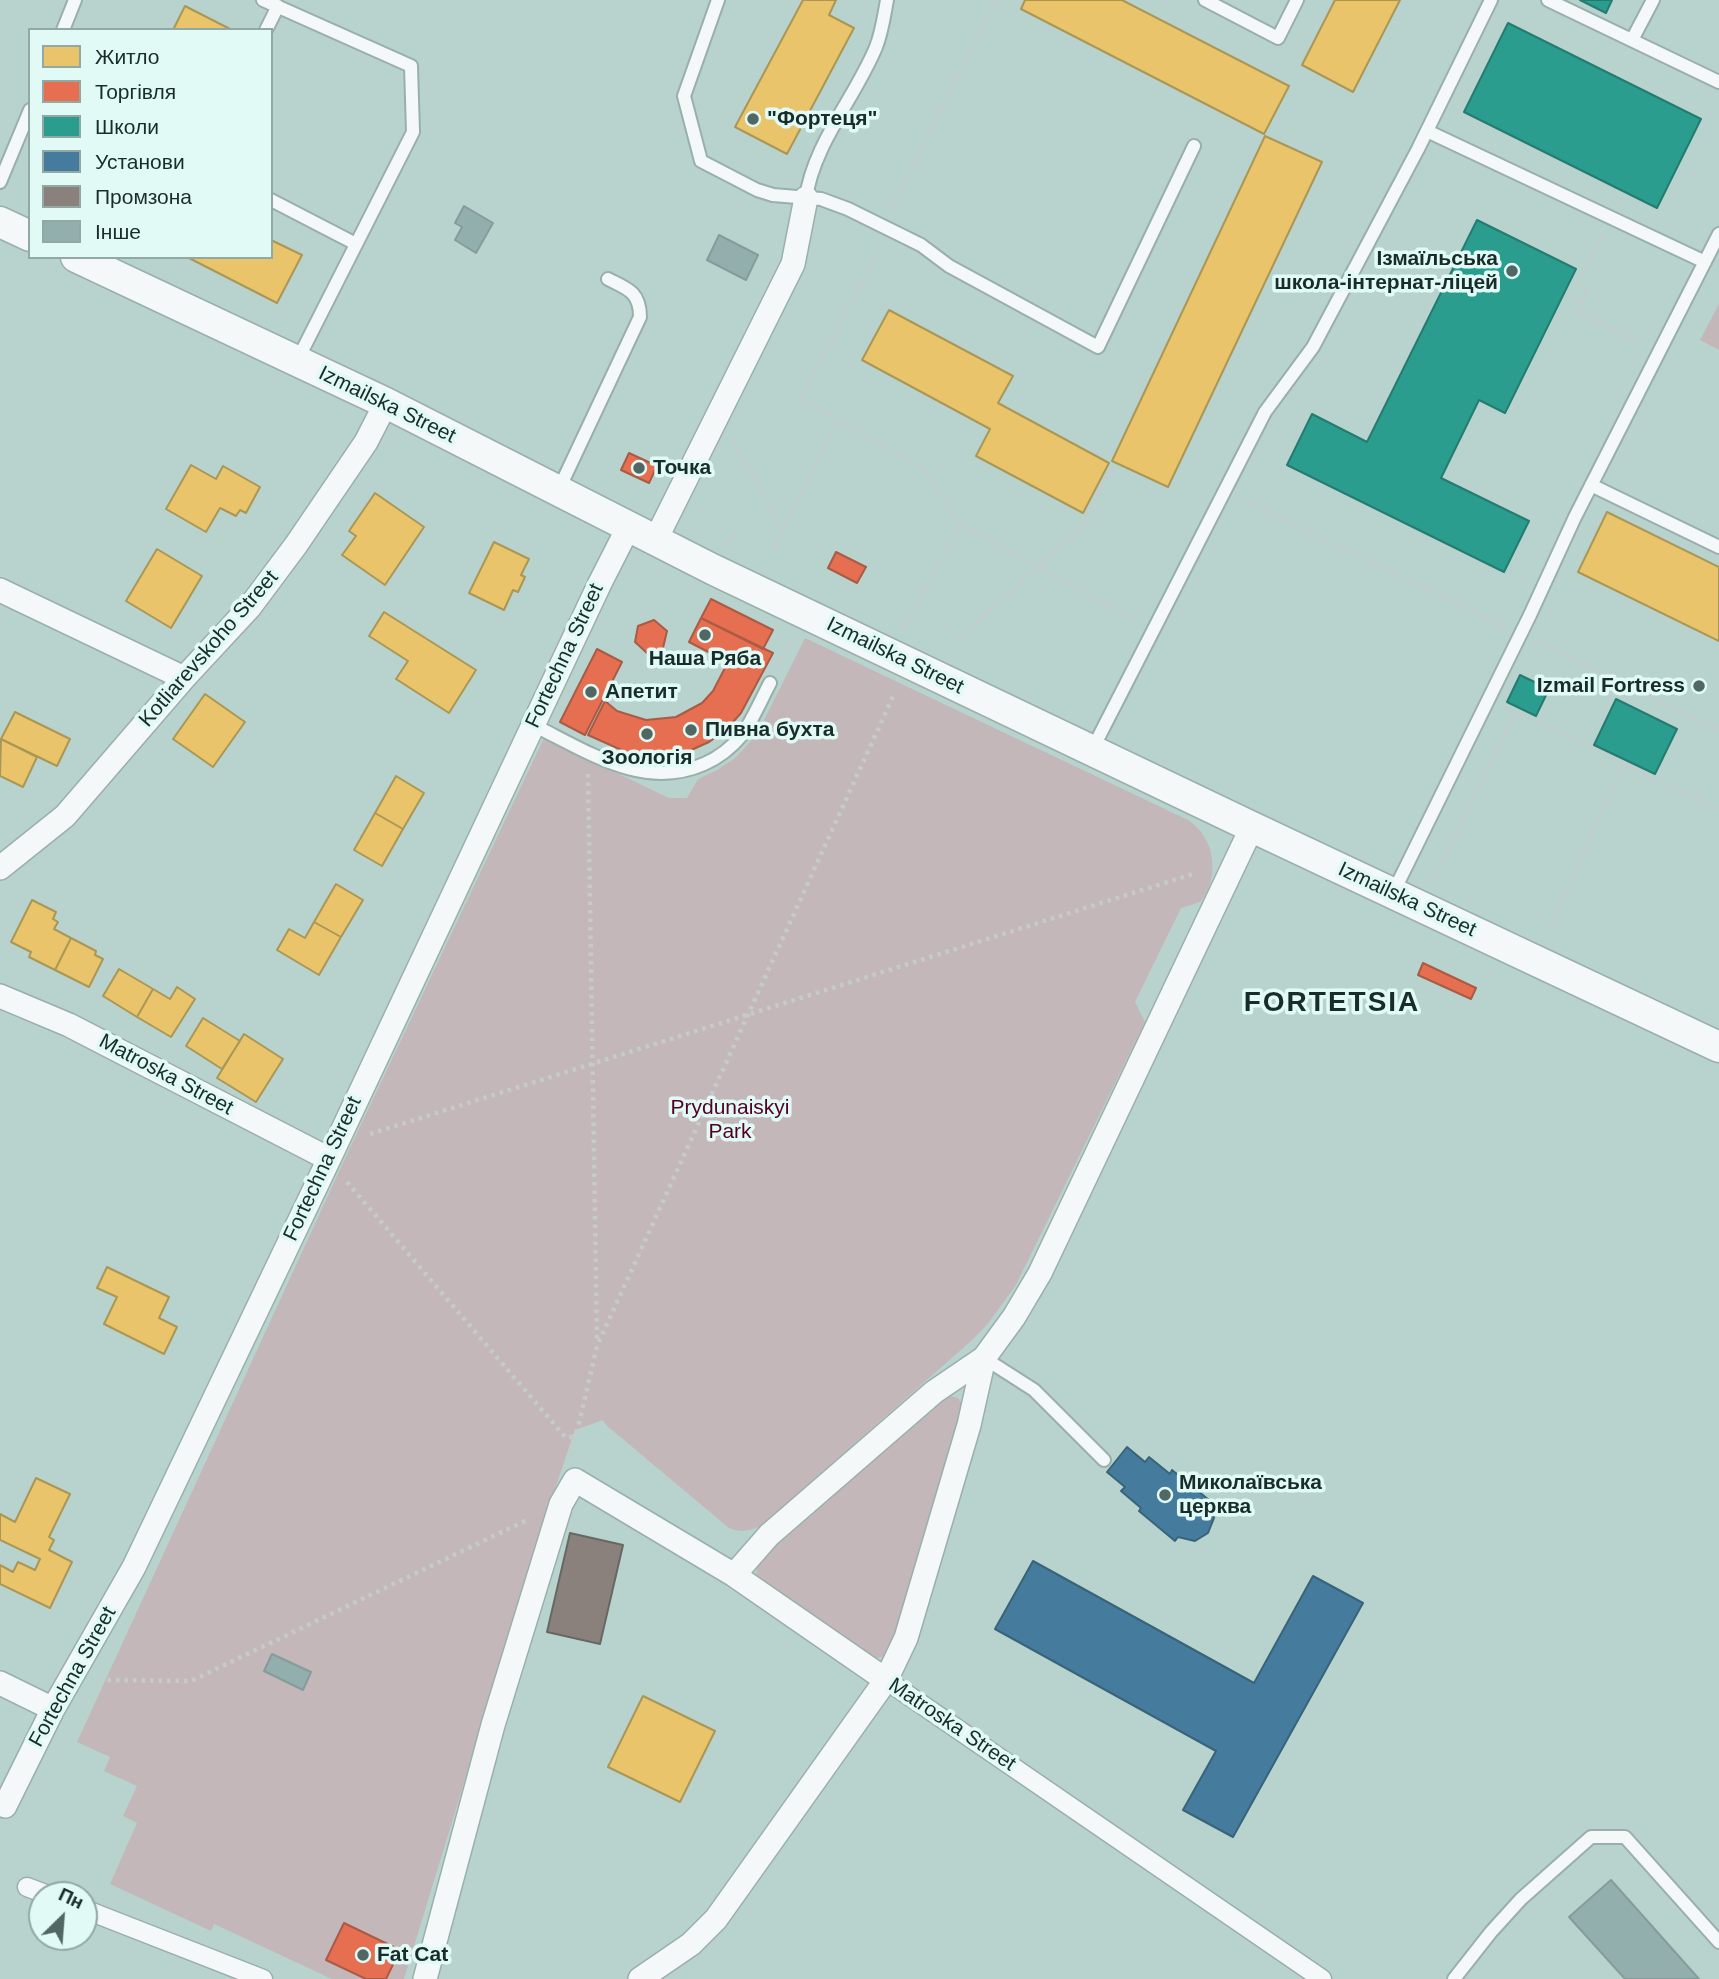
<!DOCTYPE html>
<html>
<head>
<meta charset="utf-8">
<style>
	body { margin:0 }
	#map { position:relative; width:1719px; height:1979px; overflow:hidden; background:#b8d3ce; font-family:Arial,sans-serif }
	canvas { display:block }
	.legend { position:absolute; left:28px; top:28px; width:245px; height:231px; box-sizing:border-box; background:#e1faf6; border:2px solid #91a8a4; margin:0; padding:9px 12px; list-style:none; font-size:21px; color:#182d29 }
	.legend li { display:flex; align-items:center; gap:14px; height:35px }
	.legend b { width:35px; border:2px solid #91a8a4 }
	.north { position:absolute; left:28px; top:1881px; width:70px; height:70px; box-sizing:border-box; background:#e1faf6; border:2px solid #91a8a4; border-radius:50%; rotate:25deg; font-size:19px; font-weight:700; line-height:28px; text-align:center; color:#182d29 }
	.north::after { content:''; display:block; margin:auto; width:24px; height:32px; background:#506763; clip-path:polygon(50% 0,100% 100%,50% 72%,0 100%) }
</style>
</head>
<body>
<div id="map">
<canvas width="1719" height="1979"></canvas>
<ul class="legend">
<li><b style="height:19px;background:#e9c46a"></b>Житло</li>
<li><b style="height:19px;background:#e76f51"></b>Торгівля</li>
<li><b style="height:19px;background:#2a9d8f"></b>Школи</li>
<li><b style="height:19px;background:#457b9d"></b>Установи</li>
<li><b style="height:19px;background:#8a817c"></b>Промзона</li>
<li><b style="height:19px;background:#92afae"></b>Інше</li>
</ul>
<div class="north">Пн</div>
</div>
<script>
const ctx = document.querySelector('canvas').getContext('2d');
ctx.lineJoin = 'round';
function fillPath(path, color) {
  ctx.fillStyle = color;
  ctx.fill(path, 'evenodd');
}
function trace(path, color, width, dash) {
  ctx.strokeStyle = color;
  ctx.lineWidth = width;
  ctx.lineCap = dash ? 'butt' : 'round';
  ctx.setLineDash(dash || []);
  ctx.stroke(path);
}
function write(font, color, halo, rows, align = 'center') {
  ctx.font = font + ' Arial,sans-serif';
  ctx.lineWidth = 7;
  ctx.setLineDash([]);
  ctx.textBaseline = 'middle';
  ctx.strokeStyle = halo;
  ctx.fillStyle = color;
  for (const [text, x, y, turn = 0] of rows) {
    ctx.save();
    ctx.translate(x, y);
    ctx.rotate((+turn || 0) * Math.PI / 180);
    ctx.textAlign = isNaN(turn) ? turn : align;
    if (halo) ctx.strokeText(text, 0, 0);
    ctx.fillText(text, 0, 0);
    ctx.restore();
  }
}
const green = new Path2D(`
	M1719,304V350L1700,340Z
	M805,638L1188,820C1215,837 1221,878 1200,902L1181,908L1135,1002L1145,1022L1016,1285L987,1325L970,1342L761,1526C749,1531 741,1533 729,1528L606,1425L603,1420L575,1430L544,1521L404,1979H332L214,1924L211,1931L110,1884L137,1823L123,1816L137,1786L104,1771L110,1757L77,1742L348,1152L544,738L669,798H687L698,779L717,770L735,758L749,743L761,726Z
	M951,1396L958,1398L963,1404L895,1645C888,1655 882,1660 869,1657L759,1582C754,1571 757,1564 763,1554L944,1399Z`);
const homes = new Path2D(`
	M803,0H836L829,15L854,28L787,154L735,127Z
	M1025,0H1122L1289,86L1264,134L1021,9Z
	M1335,0H1400L1353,92L1302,65Z
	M185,6L232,30H173Z
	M1265,136L1322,162L1168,487L1112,461Z
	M271,240L302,255L277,303L187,257H271Z
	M889,310L1013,376L998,403L1109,463L1083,513L976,456L990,429L862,360Z
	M191,465L216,479L223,466L260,487L246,513L240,510L236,516L220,508L206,532L166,509Z
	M375,493L424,527L385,585L342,555L356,536L349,531Z
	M1607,512L1719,567V641L1578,572Z
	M494,542L529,559L521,575L525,577L518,592L513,590L504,610L469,593Z
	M157,549L202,576L171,628L126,601Z
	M384,612L476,670L449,713L396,679L408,661L369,636Z
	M205,694L245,722L213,767L173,739Z
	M15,712L70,739L57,766L1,739Z
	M1,739L37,757L23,787L0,776Z
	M396,776L424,793L403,829L375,813Z
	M375,813L403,829L382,866L354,850Z
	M336,884L363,900L341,937L314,922Z
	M32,900L56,912L53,919L58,922L54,929L71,938L55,970L29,957L31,952L11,942Z
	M314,922L341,937L319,975L277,950L289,929L305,938Z
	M71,938L96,951L95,955L103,959L89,987L55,970Z
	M119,969L153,989L137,1017L103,996Z
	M177,987L195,999L171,1037L137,1017L153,989L170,999Z
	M203,1018L240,1041L222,1069L186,1046Z
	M244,1034L283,1059L256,1102L217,1078Z
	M107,1267L169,1297L159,1318L177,1327L164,1354L104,1324L117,1297L97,1288Z
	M36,1478L70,1494L49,1537L54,1540L49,1550L72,1562L50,1608L0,1584V1565L13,1572L18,1562L35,1570L40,1559L0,1540V1514L15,1522Z
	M643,1696L715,1731L680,1802L608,1767Z`);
const shops = new Path2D(`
	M629,453L657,466L649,483L621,470Z
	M836,552L866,567L857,583L828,568Z
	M711,599L773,630L763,649L701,618Z
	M701,618L773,653L741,713L726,730L709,742L689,751L668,756H647L626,752L588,735L605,701L617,711L646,720L676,717L702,703L713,691L728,662L689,642Z
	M654,620L667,631L663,648L647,653L635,642L638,626Z
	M597,649L622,662L585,735L560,722Z
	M1423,963L1476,988L1471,999L1418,975Z
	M344,1923L400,1950L386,1979H366L326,1960Z`);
const schools = new Path2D(`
	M1580,0H1612L1606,13Z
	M1508,23L1701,119L1657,208L1464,112Z
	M1477,220L1576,269L1505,413L1479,400L1441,478L1529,521L1504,572L1287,465L1312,414L1367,442Z
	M1520,675L1549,689L1536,716L1507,702Z
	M1616,699L1677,729L1655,774L1594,745Z`);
const public = new Path2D(`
	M1127,1447L1145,1462L1149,1457L1170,1474L1172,1470L1209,1500L1207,1503L1214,1518L1208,1533L1195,1541L1178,1537L1175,1541L1139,1511L1141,1508L1121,1491L1125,1487L1107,1472Z
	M1033,1561L1254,1683L1313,1576L1363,1603L1233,1837L1183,1810L1216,1751L995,1629Z`);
const industry = new Path2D(`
	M570,1533L623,1545L600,1644L547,1632Z`);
const building = new Path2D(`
	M464,206L493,223L476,253L455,240L462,227L455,223Z
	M719,235L758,255L746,280L707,260Z
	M272,1654L311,1672L303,1690L264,1671Z
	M1611,1880L1699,1979H1625L1569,1917Z`);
const path = new Path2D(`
	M891,209L996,0
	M1602,237L1578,284L1588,290L1577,311L1640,342
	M881,247L801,398L922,468L960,524L1136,621
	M732,441L784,531
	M1241,499L1504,626
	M726,543L738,530
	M775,549L838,420
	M904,630L960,524
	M958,640L1080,529L1113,467
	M1538,642L1719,730
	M778,666L792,640
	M1505,707L1719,809
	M588,774L597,1343
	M1433,881L1517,713
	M1551,928L1623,763
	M370,1134L1193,874
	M347,1182L566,1438L571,1437L573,1457
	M571,1437L576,1436L597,1346L895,692
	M99,1680L191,1681L529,1519`);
const service = new Path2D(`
	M263,0L411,66L413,132L297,361
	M718,0L684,96L701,161L757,190L773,195L821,199L848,209L921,245L949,266L1098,347L1194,146
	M1205,0L1278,38L1297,0
	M1548,0L1719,82
	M63,30L75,0
	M266,30L278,6
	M1632,40L1653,0
	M1427,131L1705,262
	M0,182L30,110
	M806,198C813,145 856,96 876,47C882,32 884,16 887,0
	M271,200L356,244
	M1591,485L1719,547
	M559,489L640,317C640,292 628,289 608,279
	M533,725C587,751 643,791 704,764C718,758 732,747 742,735C753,719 761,700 770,683
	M1092,750L1265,412L1313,347L1418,149L1491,0
	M1393,893L1530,615L1575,517L1719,234
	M984,1358L1034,1390L1104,1460
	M1454,1979L1491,1932L1521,1899L1591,1837H1625L1719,1942`);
const pedestrian = new Path2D(`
	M886,1680L1322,1979
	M27,1887L48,1895
	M84,1909L263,1979`);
const minor = new Path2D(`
	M656,539L793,264L806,198
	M0,590L184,678
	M0,868L65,816L184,678L249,608L296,545L366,442L386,403
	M0,996L69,1025L329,1159
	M734,1575L769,1535L934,1392L984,1358L1014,1317L1040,1273L1252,827
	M0,1683L53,1709
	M0,1803L5,1806L53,1709L134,1567L329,1159L600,583L629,526
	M425,1979L493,1725L561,1504L575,1480L734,1575L886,1680
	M640,1979L691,1944L716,1919L886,1680L906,1638L969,1425L984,1358`);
const tertiary = new Path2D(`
	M0,222L30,236
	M76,257L386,403L712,569L1252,827L1719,1047`);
const markers = [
	[753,119,7,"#506763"],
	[1512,271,7,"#506763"],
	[639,468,7,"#506763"],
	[705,635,7,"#506763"],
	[1699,686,7,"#506763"],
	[591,692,7,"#506763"],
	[691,730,7,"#506763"],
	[647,734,7,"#506763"],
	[1165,1495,7,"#506763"],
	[363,1955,7,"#506763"]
];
const poiNames = [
	["\"Фортеця\"",767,119],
	["Ізмаїльська",1498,259,"right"],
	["школа-інтернат-ліцей",1498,283,"right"],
	["Точка",653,468],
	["Наша Ряба",705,659,"center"],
	["Izmail Fortress",1685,686,"right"],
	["Апетит",605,692],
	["Пивна бухта",705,730],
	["Зоологія",647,758,"center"],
	["Миколаївська",1179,1483],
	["церква",1179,1507],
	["Fat Cat",377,1955]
];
const streetNames = [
	["Izmailska Street",387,405,26],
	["Kotliarevskoho Street",209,649,-49],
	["Fortechna Street",565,656,-65],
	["Izmailska Street",895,656,26],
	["Izmailska Street",1407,900,25],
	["Matroska Street",166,1075,28],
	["Fortechna Street",323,1169,-65],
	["Fortechna Street",73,1677,-61],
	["Matroska Street",952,1725,34]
];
const parkNames = [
	["Prydunaiskyi",730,1108],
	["Park",730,1132]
];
const districtNames = [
	["FORTETSIA",1332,1003]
];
fillPath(green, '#c4b7ba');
fillPath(homes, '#e9c46a');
trace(homes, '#aa9756', 2);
fillPath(shops, '#e76f51');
trace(shops, '#a95b45', 2);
fillPath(schools, '#2a9d8f');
trace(schools, '#257b70', 2);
fillPath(public, '#457b9d');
trace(public, '#38647a', 2);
fillPath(industry, '#8a817c');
trace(industry, '#686863', 2);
fillPath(building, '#92afae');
trace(building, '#869c9a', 2);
trace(service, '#99afab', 16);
trace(pedestrian, '#99afab', 21);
trace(minor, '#99afab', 26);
trace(tertiary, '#99afab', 33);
trace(path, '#c4cccb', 4.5, [3.5, 5]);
trace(service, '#f4f8f8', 12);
trace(pedestrian, '#f4f8f8', 18);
trace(minor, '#f4f8f8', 23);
trace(tertiary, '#f4f8f8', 30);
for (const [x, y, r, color] of markers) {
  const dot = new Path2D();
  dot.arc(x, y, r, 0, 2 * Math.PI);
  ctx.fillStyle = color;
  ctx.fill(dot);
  trace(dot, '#e1faf6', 2.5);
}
write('bold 21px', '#182d29', '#e1faf6', poiNames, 'left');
write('21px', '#182d29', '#e1faf6', streetNames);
write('21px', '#540025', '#e1faf6', parkNames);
ctx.letterSpacing = '2px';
write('bold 28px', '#182d29', '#e1faf6', districtNames);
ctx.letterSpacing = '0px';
</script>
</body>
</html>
